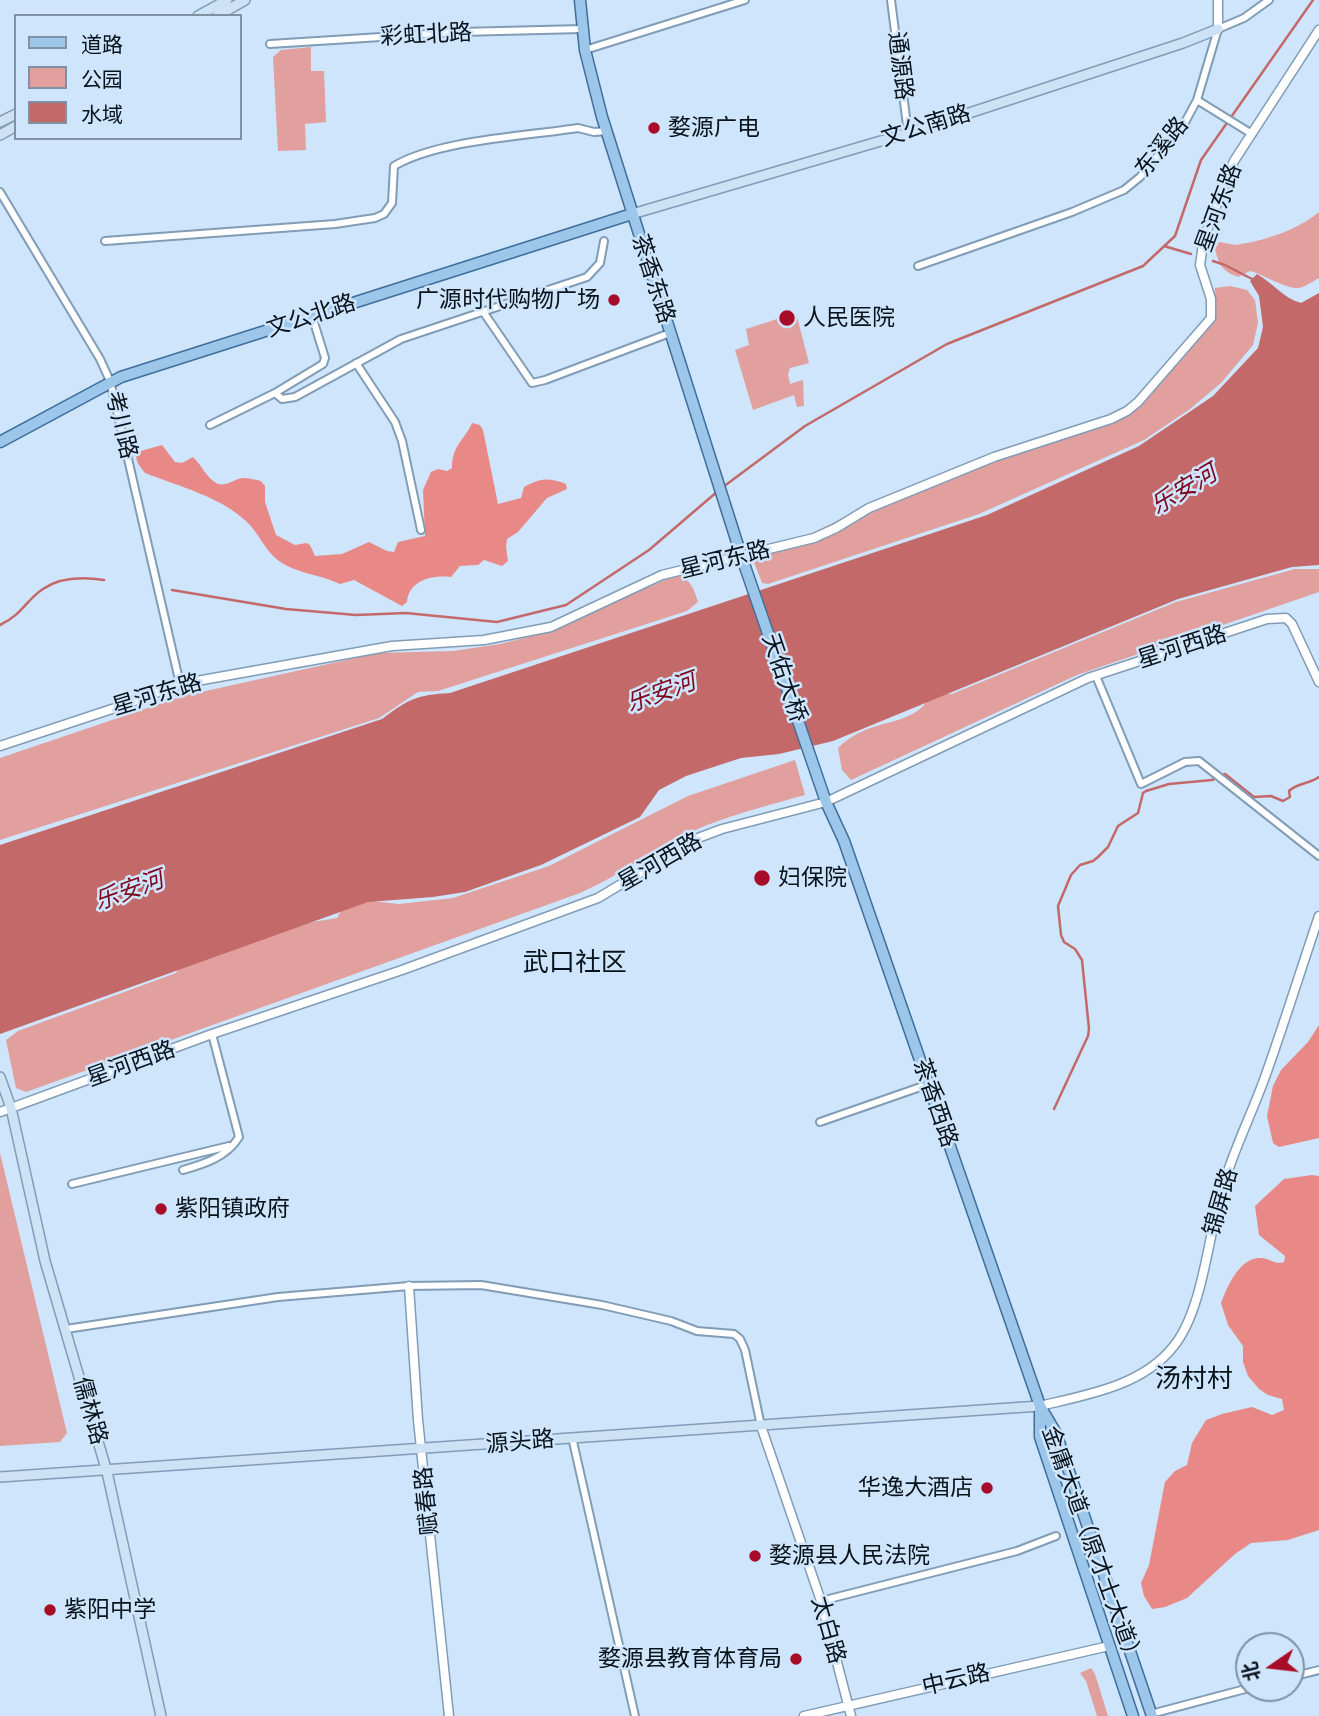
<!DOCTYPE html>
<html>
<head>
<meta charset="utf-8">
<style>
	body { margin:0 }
	#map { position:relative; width:1319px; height:1716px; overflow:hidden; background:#cee5fc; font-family:Inter,"Noto Sans SC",sans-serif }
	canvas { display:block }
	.legend { position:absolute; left:14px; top:14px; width:228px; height:126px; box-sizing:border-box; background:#cee5fc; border:2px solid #7f91a2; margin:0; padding:9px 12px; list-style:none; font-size:21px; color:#08121b }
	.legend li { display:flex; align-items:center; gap:14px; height:35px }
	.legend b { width:35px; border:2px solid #7f91a2 }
	.north { position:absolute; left:1235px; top:1632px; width:70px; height:70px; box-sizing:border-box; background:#cee5fc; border:2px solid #7f91a2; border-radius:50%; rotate:256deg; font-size:19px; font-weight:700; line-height:28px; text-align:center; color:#08121b }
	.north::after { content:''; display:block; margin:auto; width:24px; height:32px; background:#a70d29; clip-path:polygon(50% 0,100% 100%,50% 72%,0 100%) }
</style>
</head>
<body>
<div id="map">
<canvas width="1319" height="1716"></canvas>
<ul class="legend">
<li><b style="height:9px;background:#9dc6eb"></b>道路</li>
<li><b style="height:19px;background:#e19f9d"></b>公园</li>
<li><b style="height:19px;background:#c46969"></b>水域</li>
</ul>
<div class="north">北</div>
</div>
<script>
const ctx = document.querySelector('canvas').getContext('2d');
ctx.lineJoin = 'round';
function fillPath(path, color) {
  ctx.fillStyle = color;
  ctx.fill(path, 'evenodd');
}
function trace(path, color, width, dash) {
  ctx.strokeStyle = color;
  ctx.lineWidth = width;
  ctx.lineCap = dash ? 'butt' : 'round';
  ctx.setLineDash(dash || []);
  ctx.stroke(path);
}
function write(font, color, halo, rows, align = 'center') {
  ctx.font = font + ' Inter,"Noto Sans SC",sans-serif';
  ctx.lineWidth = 5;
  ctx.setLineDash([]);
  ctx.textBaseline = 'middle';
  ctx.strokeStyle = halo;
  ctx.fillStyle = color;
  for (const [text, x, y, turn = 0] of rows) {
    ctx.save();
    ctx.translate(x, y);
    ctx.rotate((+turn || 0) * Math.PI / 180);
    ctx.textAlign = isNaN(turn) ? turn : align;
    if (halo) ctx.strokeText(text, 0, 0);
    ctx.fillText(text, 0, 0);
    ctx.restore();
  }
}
const green = new Path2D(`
	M311,47V71H324L326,122L305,124L306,150L278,151L273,57L281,50Z
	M1319,212V278C1313,281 1305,287 1299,288C1285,289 1265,275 1250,271L1238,277C1222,271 1219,265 1215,249L1219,242C1226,243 1234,246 1241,244C1267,240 1299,229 1319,212Z
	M1230,286L1247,290L1255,300L1258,323L1253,345L1221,383L1190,409L1144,440L979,514L768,584L762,583L752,557L777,550L883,499L974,469L1128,413L1207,327L1214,302L1215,288Z
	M796,313L809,363L790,368L788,374L790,384L803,380L804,406L797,407L794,395L753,410L735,350L749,345L746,329Z
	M1295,569H1319V592L1077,675L851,780L842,770L838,748C845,741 852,736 861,732C883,721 919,721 929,697L939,693L952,694L1176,602Z
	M678,574C690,579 694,589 698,602L687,611L438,691L418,692L379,718L0,840V758L183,696L378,653L453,651L500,644L548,632Z
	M795,760L805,795C773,804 741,812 710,824C665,841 625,873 580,893L26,1092L16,1088L6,1040L18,1031L176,973L186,958L288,926L337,918L343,907L363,900L399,904L453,898L549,866L688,796Z
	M0,1153L67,1433L60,1442L0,1446Z
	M1091,1668L1095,1674L1108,1716H1097L1086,1681L1080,1673Z`);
const forest = new Path2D(`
	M472,423L480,425L483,430L498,504L521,498L524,487C540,478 549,477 566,484L567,489L547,498L518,532L507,539L506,547L508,561L502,566L484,560L478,565L460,566L451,577C432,575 409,580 407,602L402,606L354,580L340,584C322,575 295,573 279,561C266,552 259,534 248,523C222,497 178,486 145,473L138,464L136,457L141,451L162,445L175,462L182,463L193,457C201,464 206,477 216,483C227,488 234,478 244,478C249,478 256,480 261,481L265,486V502L276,535L295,545L306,543L310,545L315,556L342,554L369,542L387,551L394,552L398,542L425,536L423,490L431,472L438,469L447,471L452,468C452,445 464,441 472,423Z
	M1319,1025V1138L1279,1147L1273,1143L1267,1116L1273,1086L1281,1070L1308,1042Z
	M1312,1175L1319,1176V1530L1288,1540L1251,1543L1235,1554L1187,1598L1165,1607L1152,1609L1144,1596L1141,1583L1149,1565L1165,1482L1175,1471L1187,1465L1192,1443L1206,1420L1222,1414L1252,1407L1272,1415L1284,1410L1282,1399L1268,1395L1259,1389L1248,1376L1243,1362V1346L1228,1325L1221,1303C1227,1287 1240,1256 1262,1258C1271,1259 1275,1265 1284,1262L1285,1256L1259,1235L1255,1206L1284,1179Z`);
const water = new Path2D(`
	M1257,274C1273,283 1283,298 1301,303L1319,293V565L1292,567L1178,599L833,741L779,754L741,758L686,776L659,790L640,817L541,865L465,892L433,897L368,902L0,1034V845L382,719C409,699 416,695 450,693L987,515L1139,446L1213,396L1258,348L1263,327L1259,296L1250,281Z`);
const stream = new Path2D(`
	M1164,246L1191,254
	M1213,261L1225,265L1254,280
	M723,487L805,426L947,344L1143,266L1175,236L1201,160L1313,0
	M172,590L286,609L356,615L406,613L497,622L566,605L649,550L718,491
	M0,625C23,614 26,600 43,589C60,577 84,577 104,580
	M1054,1109L1088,1036L1089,1029L1082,960L1075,949L1064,942L1061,935L1058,906L1071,875L1080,865L1093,861L1098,857L1108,847L1118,826L1138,813L1143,793L1146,791L1169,784L1212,780L1225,774L1254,797L1271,796L1283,801L1290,797L1289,791C1297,783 1310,784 1319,777`);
const minor = new Path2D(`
	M891,0L908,133
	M270,44L460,32L582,29
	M585,50L745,0
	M1197,100L1252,134
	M0,192L100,359L110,381L180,684
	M105,241L335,224L375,218L384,214L392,203L394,166C438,140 526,136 578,128L594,132L607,131
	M918,266L1072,212L1124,190L1140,177L1183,126L1197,100L1218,29L1244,18L1269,0
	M482,310L532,383L545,380L670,333
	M356,363L395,422L402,441L421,530
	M275,393L282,399L295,397L401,339L587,277L600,263L604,241
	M210,425L275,393L323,364L325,358L312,316
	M1096,676L1141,784L1185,762L1199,761L1319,856
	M820,1122L929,1084
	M183,1170C204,1164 227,1157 239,1137L212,1034
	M72,1184L229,1146
	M66,1329L278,1297L409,1286L481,1285L602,1305L671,1321L697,1331L734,1334L740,1339L745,1350L761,1426
	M572,1437L635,1716
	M821,1601L1017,1551L1056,1536
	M1291,1677L1319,1670
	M1151,1714L1249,1688`);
const tertiary = new Path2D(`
	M1218,29V0
	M0,746L121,706L180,684L392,646L484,640L551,627L662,575L814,538L836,528L869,508L918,488L994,457L1111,419L1127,411L1138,402L1211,318V299L1200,265L1204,237L1234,161L1319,30
	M0,1112L212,1034L402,970L598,898L698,838L722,829L826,802L1088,678L1267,619L1286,618L1292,624L1319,682
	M409,1286L418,1420L449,1716
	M1040,1406C1086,1395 1142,1386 1173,1347C1202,1312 1208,1240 1220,1196C1231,1155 1251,1116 1265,1077C1284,1024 1301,969 1319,916
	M761,1426L821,1601L851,1716
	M804,1716L1109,1646`);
const secondary = new Path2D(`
	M198,16L227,0
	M217,16L245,0
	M0,122L16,114
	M0,135L16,126
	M632,214L908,133L1183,43L1218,29
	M0,1077L11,1108L45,1261L107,1472L161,1716
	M0,1477L1040,1406`);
const primary = new Path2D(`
	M580,0L585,50L602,117L741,555L826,802L844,841L1040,1406L1056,1433L1152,1716
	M0,442L121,377L632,214
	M1040,1406V1437L1133,1716`);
const markers = [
	[654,128,7,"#a70d29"],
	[614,300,7,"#a70d29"],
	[787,318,9,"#a70d29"],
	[762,878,9,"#a70d29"],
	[161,1209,7,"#a70d29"],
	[987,1488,7,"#a70d29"],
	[755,1556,7,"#a70d29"],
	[50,1610,7,"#a70d29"],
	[796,1659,7,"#a70d29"]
];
const streetNames = [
	["彩虹北路",426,35,-3],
	["通源路",900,66,83],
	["文公南路",926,126,-17],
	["东溪路",1162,147,-51],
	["星河东路",1219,208,-70],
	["茶香东路",653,279,72],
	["文公北路",311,316,-18],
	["考川路",121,425,76],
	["星河东路",725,560,-14],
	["星河西路",1182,647,-18],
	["天佑大桥",784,678,71],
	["星河东路",157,695,-17],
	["星河西路",660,862,-30],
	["星河西路",131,1064,-20],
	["茶香西路",935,1103,71],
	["锦屏路",1221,1202,-74],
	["儒林路",90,1411,74],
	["源头路",520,1442,-5],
	["赋春路",427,1501,-96],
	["金庸大道（原才士大道）",1092,1546,70],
	["太白路",828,1630,74],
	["中云路",956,1680,-13]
];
const poiNames = [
	["婺源广电",668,128],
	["广源时代购物广场",600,300,"right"],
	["人民医院",803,318],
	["妇保院",778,878],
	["紫阳镇政府",175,1209],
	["华逸大酒店",973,1488,"right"],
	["婺源县人民法院",769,1556],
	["紫阳中学",64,1610],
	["婺源县教育体育局",782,1659,"right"]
];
const waterNames = [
	["乐安河",1184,490,-31],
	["乐安河",661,693,-20],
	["乐安河",129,891,-20]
];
const quarterNames = [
	["武口社区",575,963],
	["汤村村",1194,1379]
];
fillPath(green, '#e19f9d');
fillPath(forest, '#e88988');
fillPath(water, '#c46969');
trace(stream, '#c46969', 2.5);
trace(minor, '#819cb6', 10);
trace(tertiary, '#819cb6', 11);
trace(secondary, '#819cb6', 12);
trace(primary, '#3e6e9a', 13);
trace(minor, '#fff', 6);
trace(tertiary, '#fff', 8);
trace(secondary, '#cee2f5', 9);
trace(primary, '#9dc6eb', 10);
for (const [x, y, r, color] of markers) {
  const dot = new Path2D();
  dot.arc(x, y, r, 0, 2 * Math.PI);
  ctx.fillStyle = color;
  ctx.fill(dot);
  trace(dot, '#cee5fc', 2.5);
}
write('23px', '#08121b', '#cee5fc', streetNames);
write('23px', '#08121b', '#cee5fc', poiNames, 'left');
write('italic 24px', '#7d081d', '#cee5fc', waterNames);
write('26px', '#08121b', '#cee5fc', quarterNames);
</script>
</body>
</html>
